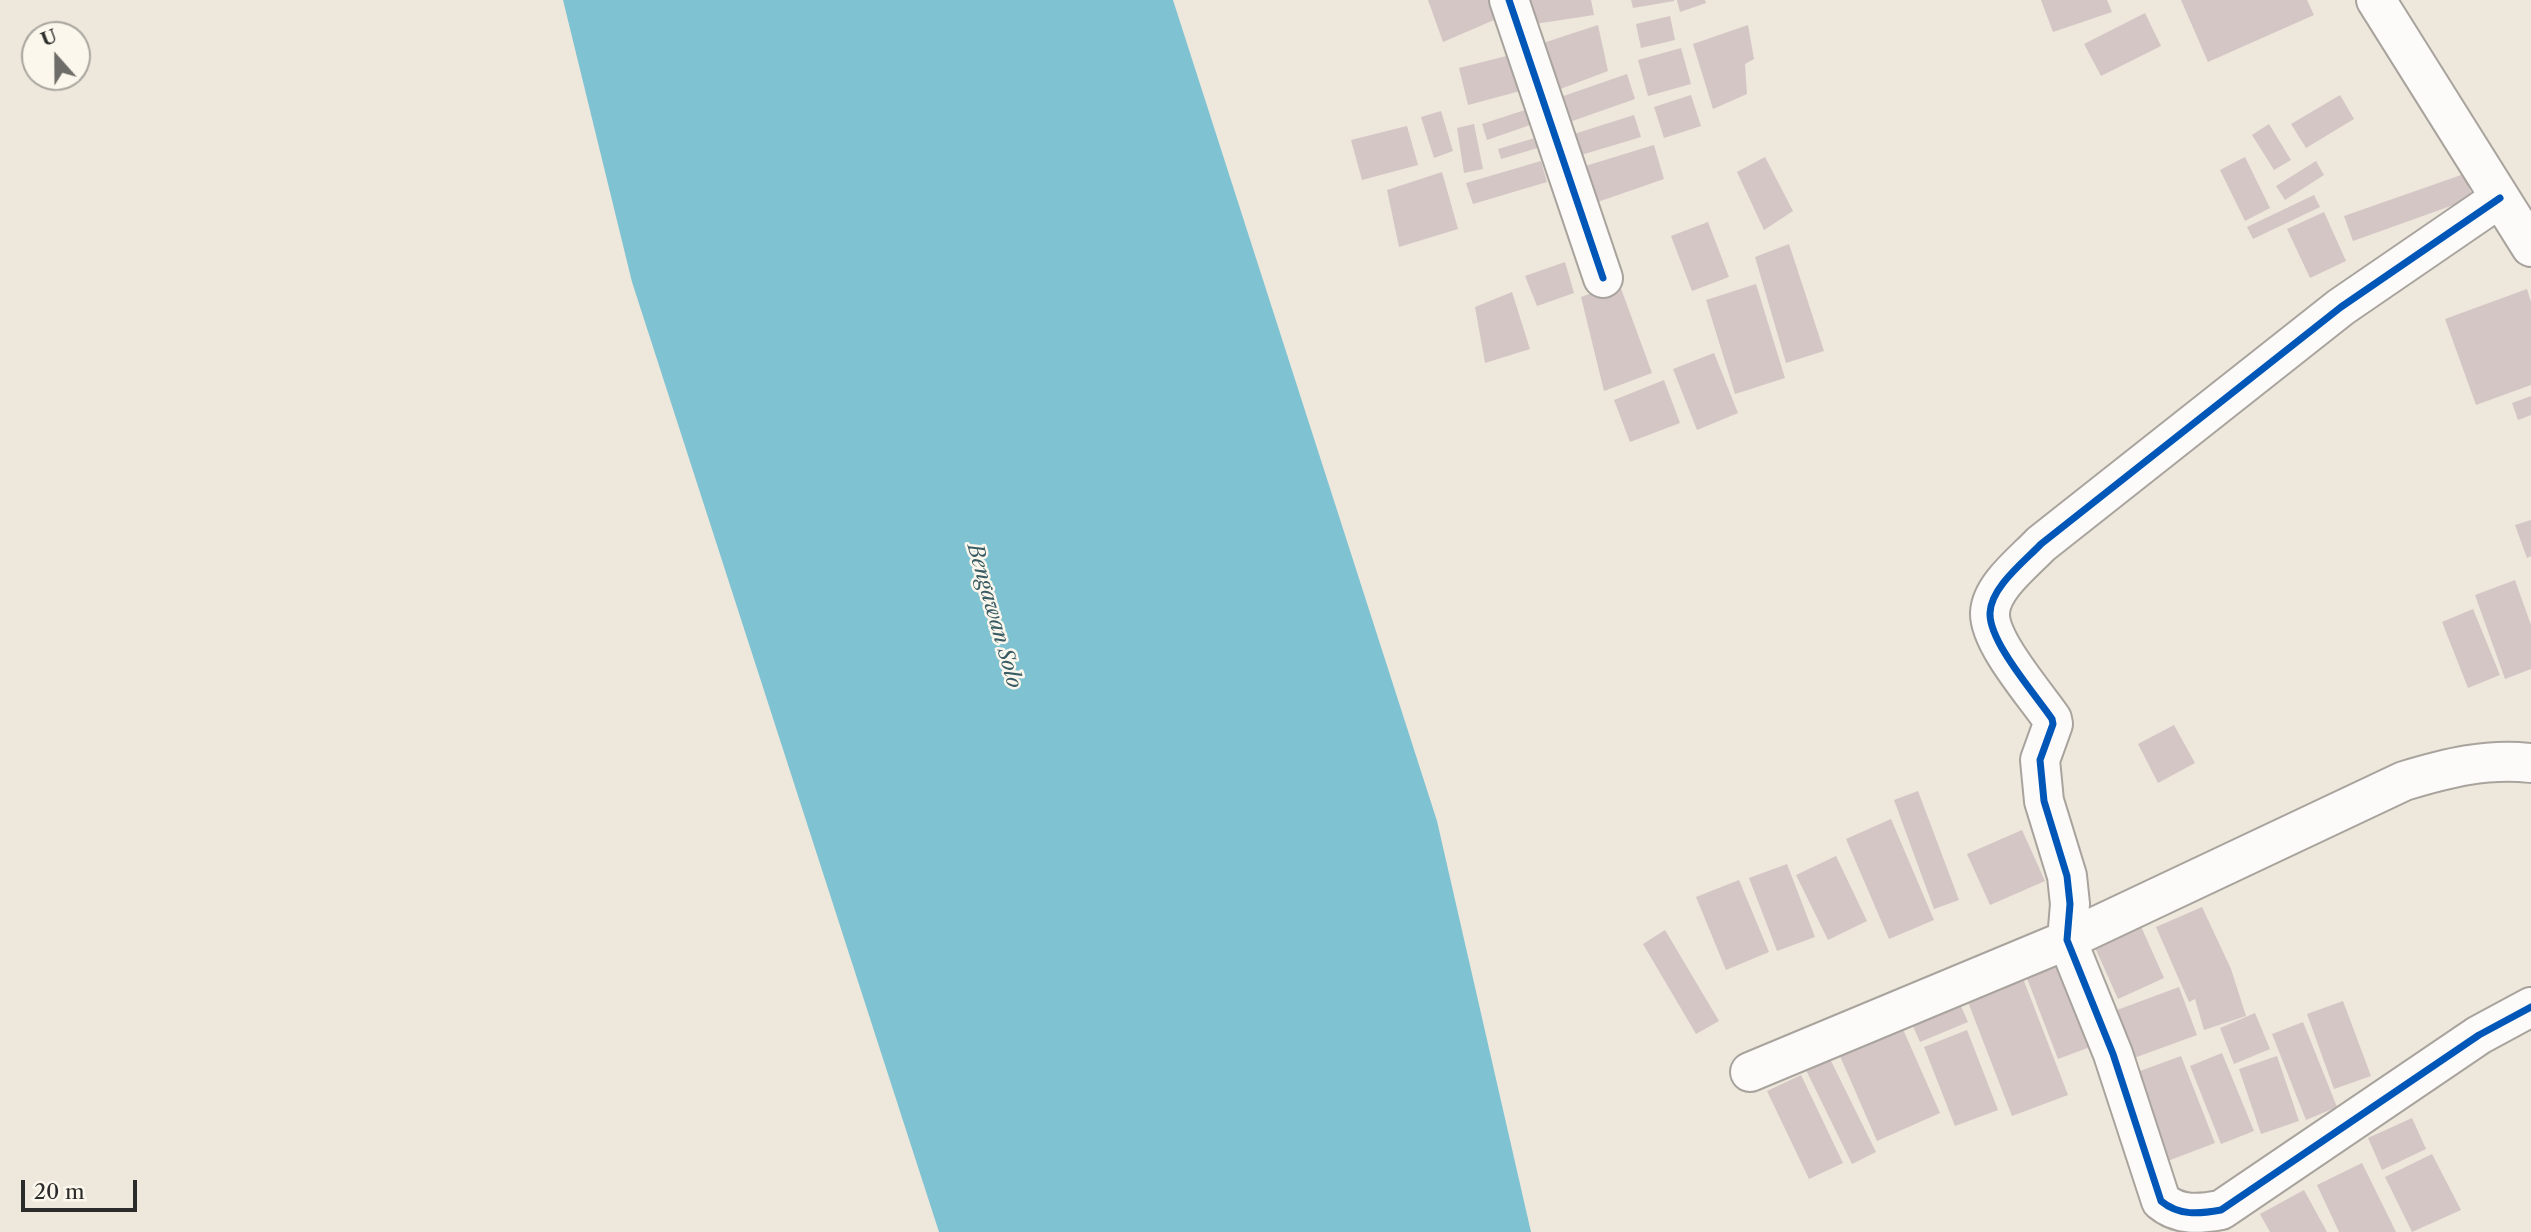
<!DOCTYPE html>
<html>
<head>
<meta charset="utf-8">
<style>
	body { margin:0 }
	#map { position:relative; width:2531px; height:1232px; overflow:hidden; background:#eee7dc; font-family:"Libre Caslon Text",serif }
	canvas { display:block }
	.north { position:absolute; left:21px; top:21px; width:70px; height:70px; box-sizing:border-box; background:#fbf7ec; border:2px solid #a8a59f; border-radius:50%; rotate:339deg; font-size:19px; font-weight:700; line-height:28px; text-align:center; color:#2b2b2b }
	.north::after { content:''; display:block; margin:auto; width:24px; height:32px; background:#6f6d69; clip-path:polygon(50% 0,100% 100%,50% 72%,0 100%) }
	.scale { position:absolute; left:21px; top:1180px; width:116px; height:32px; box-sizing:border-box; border:4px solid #2b2b2b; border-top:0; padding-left:9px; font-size:21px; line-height:24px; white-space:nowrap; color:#2b2b2b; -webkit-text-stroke:5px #fbf7ec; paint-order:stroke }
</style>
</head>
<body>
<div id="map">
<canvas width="2531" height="1232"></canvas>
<div class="north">U</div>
<div class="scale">20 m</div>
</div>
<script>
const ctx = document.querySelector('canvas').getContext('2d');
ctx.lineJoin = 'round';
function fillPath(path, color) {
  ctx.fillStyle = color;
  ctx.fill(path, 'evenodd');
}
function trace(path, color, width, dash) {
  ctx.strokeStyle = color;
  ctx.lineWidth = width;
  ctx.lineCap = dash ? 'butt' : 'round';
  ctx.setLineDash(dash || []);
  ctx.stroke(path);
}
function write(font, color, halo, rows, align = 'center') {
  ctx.font = font + ' "Libre Caslon Text",serif';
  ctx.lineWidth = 5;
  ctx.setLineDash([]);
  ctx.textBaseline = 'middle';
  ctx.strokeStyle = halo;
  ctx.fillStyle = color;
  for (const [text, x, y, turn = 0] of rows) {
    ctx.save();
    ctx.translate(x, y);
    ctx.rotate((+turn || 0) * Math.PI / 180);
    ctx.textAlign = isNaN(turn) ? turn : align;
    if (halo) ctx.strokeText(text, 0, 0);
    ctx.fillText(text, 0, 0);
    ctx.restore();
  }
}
const water = new Path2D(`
	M563,0H1173L1437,821L1531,1232H939L632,282Z`);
const building = new Path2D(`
	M1428,0H1503L1508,14L1443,42Z
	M1524,0H1591L1594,15L1528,25Z
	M1631,0H1674V1L1633,8Z
	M1677,0H1705L1706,3L1680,12Z
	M2041,0H2107L2112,12L2053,32Z
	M2181,0H2307L2314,15L2208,62Z
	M2145,13L2161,46L2101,76L2084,44Z
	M1670,16L1675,40L1641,48L1636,24Z
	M1598,25L1608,71L1547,94L1537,45Z
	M1748,25L1754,59L1745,64L1747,94L1713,109L1693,44Z
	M1681,48L1691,84L1648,96L1638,60Z
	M1518,53L1524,90L1468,105L1459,68Z
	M1627,74L1635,99L1561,125L1552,100Z
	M1691,95L1701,126L1664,138L1654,107Z
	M2340,95L2354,119L2306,148L2291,124Z
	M1528,109L1533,124L1487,140L1482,124Z
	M1441,111L1453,151L1434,158L1421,117Z
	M1634,115L1641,137L1581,155L1574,134Z
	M1474,124L1483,169L1464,173L1457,128Z
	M2269,124L2291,160L2274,170L2252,135Z
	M1407,126L1418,165L1362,180L1351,140Z
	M1538,137L1541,147L1501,159L1498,149Z
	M1654,145L1664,179L1589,205L1582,167Z
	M1765,157L1793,211L1764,230L1737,172Z
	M2245,157L2270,208L2245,221L2220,170Z
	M1541,161L1547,182L1473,204L1466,183Z
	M2316,161L2324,175L2285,200L2276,186Z
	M1442,172L1458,229L1399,247L1387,190Z
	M2464,174L2473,198L2353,241L2344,216Z
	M2314,195L2320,207L2253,239L2247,227Z
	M2324,212L2346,261L2310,278L2287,229Z
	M1708,222L1729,277L1692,291L1671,236Z
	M1789,244L1824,351L1786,363L1755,257Z
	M1565,262L1574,293L1537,306L1525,276Z
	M1619,283L1652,373L1604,391L1581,297Z
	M1756,284L1785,378L1735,394L1706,300Z
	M2527,289L2531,302V385L2476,405L2445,319Z
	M1512,292L1530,349L1485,363L1475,307Z
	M1714,353L1738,413L1697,430L1673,369Z
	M1664,380L1680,423L1630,442L1614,400Z
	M2531,396V415L2518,420L2512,403Z
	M2531,520V556L2527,558L2515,525Z
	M2515,580L2531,625V669L2505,679L2475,595Z
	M2473,609L2500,675L2468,688L2442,622Z
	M2174,725L2195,763L2158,783L2138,744Z
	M1918,791L1959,900L1934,909L1894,800Z
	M1891,819L1934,920L1889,939L1846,839Z
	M2022,830L2045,881L1990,905L1967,854Z
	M1836,856L1867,921L1828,940L1796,875Z
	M1787,864L1815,937L1777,951L1749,878Z
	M1739,880L1769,952L1726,970L1696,897Z
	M2202,907L2231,969L2246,1016L2204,1030L2195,999L2189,1002L2156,927Z
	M2135,913L2164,978L2118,999L2089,934Z
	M1665,930L1719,1021L1696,1034L1643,944Z
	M2067,952L2101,1043L2058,1059L2023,968Z
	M2019,968L2068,1095L2012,1116L1963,989Z
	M2179,987L2197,1035L2134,1058L2117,1010Z
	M1956,995L1968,1022L1920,1042L1908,1015Z
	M2343,1001L2371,1076L2334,1089L2307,1014Z
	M2255,1013L2270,1049L2234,1064L2220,1028Z
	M1898,1018L1940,1113L1877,1141L1836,1047Z
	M2303,1022L2337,1107L2306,1120L2272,1034Z
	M1967,1030L1998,1110L1955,1126L1924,1047Z
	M2222,1053L2254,1131L2221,1144L2190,1066Z
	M2181,1056L2215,1143L2165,1162L2132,1074Z
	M2277,1056L2299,1121L2261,1134L2239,1069Z
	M1830,1059L1876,1152L1852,1164L1806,1070Z
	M1801,1075L1843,1163L1809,1179L1767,1091Z
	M2412,1118L2426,1149L2382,1170L2368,1138Z
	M2432,1154L2461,1210L2412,1232L2385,1177Z
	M2362,1163L2396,1232H2339L2317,1185Z
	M2304,1190L2327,1232H2270L2260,1214Z`);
const street = new Path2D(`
	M1509,0L1603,278
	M2376,0L2531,247
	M2500,198L2341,307L2041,544C2024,562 1991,587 1990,613C1989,642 2035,694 2052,719L2053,724L2040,760L2044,801L2067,876L2070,904L2067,940L2113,1054L2161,1201C2179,1216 2199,1214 2221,1210L2479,1035L2531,1007
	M1750,1072L2067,940L2404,781C2447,768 2486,758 2531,763`);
const cycleway = new Path2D(`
	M1509,0L1603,278
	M2500,198L2341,307L2041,544C2024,562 1991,587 1990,613C1989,642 2035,694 2052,719L2053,724L2040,760L2044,801L2067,876L2070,904L2067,940L2113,1054L2161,1201C2179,1216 2199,1214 2221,1210L2479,1035L2531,1007`);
const waterNames = [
	["Bengawan Solo",994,616,74]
];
fillPath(water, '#7fc3d2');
fillPath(building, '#d4c6c5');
trace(street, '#a8a49d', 42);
trace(street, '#fcfbfa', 38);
trace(cycleway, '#0057b8', 7);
write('italic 21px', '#385b64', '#fbf7ec', waterNames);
</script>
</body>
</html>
